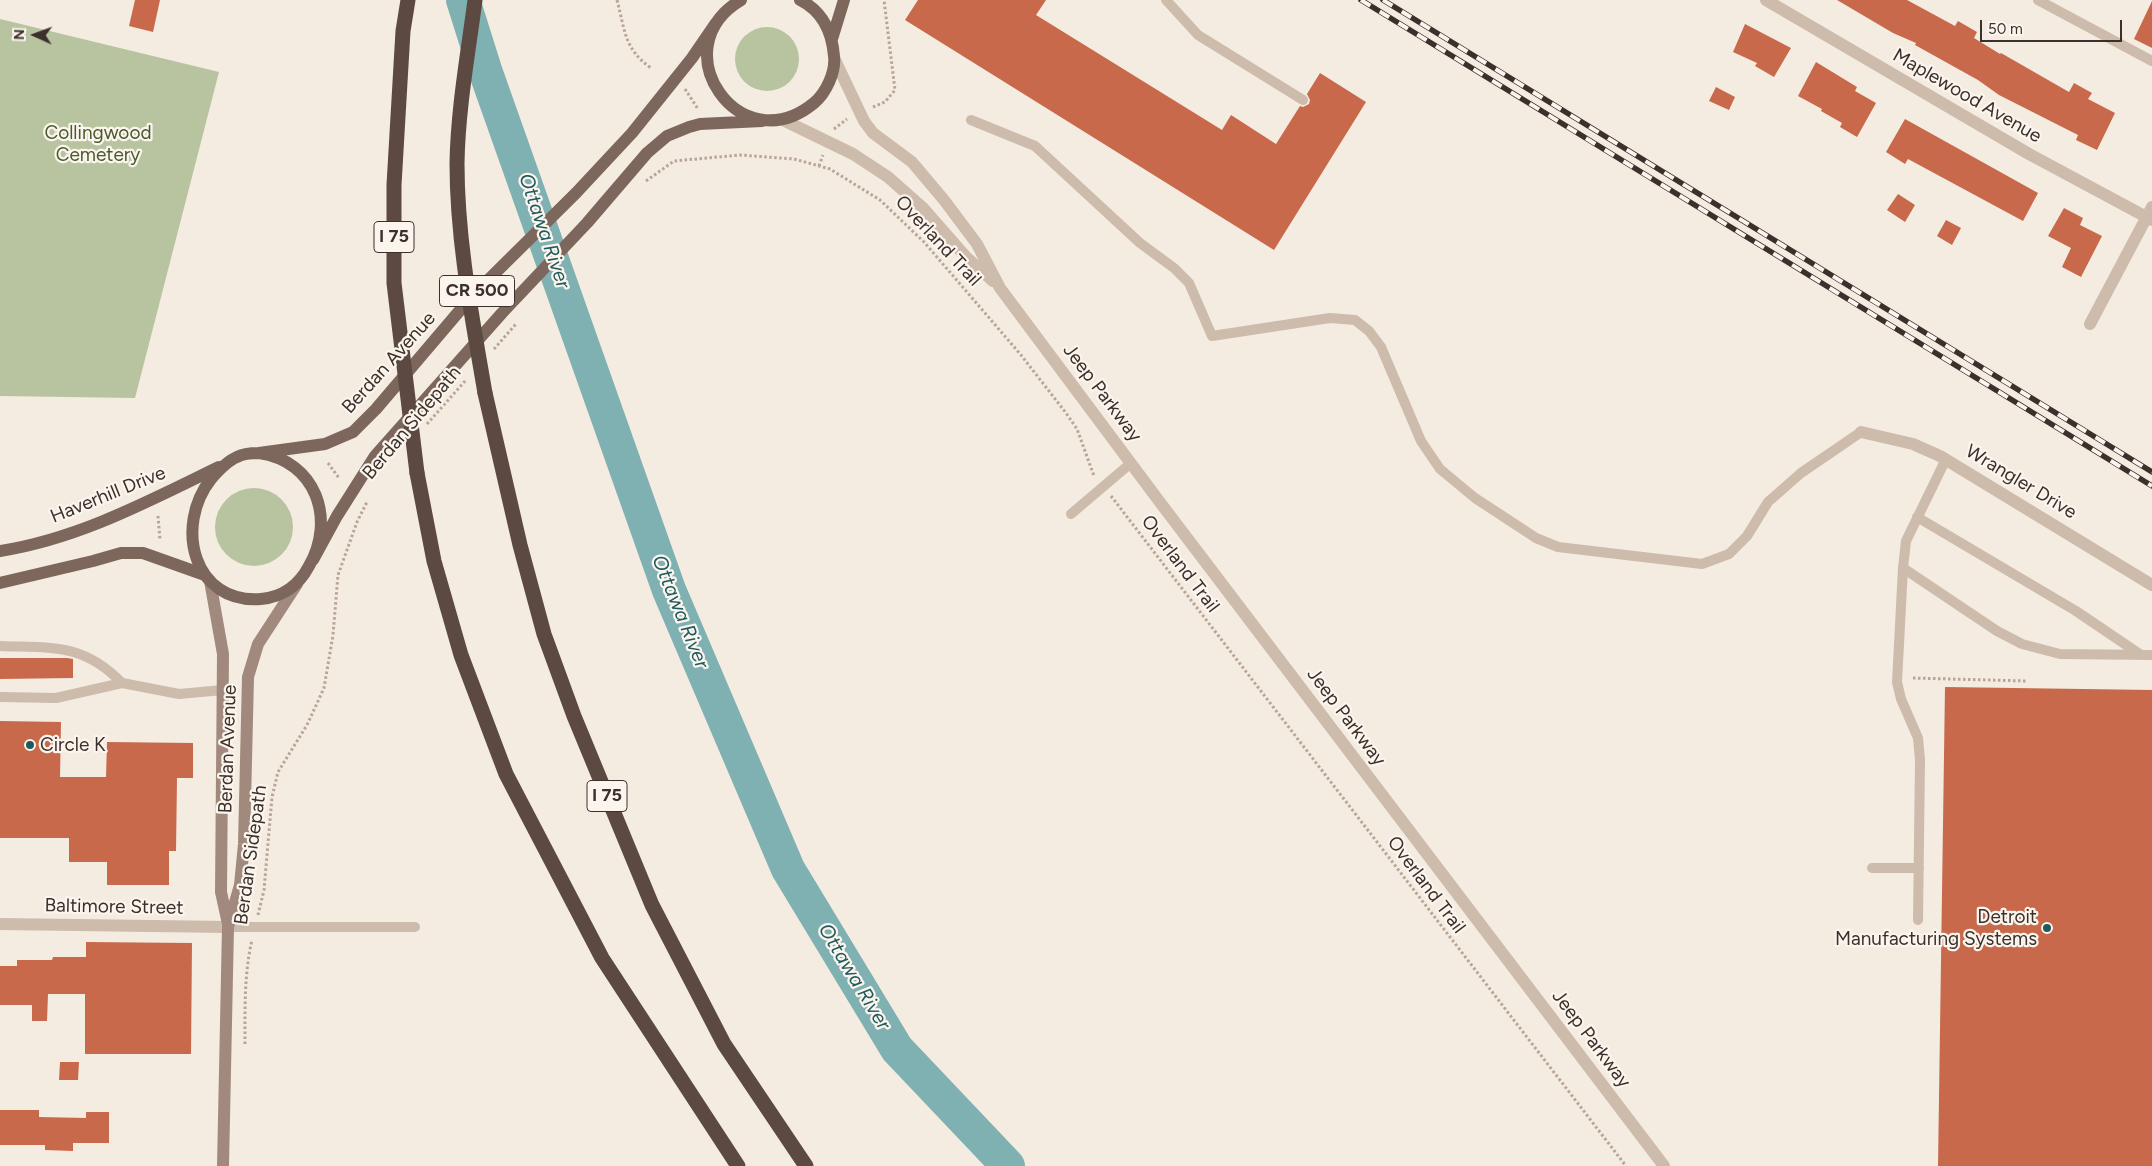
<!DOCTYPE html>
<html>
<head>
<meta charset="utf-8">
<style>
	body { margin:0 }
	#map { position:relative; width:2152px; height:1166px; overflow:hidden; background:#f4ebe1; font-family:Figtree,sans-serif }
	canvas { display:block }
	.north { position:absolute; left:10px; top:10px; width:50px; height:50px; -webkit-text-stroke:4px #fbf5ee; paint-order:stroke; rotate:272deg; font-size:14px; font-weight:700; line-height:20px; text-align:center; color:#3b302b }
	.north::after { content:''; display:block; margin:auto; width:18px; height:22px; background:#3b302b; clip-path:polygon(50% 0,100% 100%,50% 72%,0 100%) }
	.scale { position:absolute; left:1980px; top:20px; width:142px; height:22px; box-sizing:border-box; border:2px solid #3b302b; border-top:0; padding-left:6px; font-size:15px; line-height:18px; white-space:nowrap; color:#3b302b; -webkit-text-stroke:4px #fbf5ee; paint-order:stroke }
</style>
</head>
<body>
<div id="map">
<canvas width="2152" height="1166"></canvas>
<div class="north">N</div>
<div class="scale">50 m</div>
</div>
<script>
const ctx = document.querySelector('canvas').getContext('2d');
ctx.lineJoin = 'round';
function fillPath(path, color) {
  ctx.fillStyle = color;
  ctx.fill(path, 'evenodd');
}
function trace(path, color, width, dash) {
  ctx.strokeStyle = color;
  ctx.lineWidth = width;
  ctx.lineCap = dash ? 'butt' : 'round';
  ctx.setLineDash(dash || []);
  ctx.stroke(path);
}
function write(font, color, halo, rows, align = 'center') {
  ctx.font = font + ' Figtree,sans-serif';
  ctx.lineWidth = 4.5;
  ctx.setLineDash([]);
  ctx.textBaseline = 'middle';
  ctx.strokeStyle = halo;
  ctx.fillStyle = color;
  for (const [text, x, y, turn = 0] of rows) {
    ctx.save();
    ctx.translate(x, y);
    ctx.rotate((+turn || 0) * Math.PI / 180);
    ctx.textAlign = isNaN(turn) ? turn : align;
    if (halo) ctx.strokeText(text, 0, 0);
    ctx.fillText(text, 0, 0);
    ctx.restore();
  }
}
const green = new Path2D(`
	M0,19L219,72L135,398L0,396Z
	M735 59a32 32 0 1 1 64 0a32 32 0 1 1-64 0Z
	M215 527a39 39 0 1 1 78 0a39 39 0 1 1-78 0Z`);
const river = new Path2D(`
	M463,0L486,73L669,590L788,869L897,1049L1008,1166`);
const building = new Path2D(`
	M135,0H160L153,32L129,26Z
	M918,0H1046L1036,15L1222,130L1231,115L1276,144L1300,106L1303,107L1309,104L1310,100L1307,94L1320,73L1366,102L1274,250L905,20Z
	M1837,0H1907L1955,26L1958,21L1977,32L1974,38L2000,54L2001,53L2069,92L2074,83L2092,93L2088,99L2115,113L2097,150L2076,140L2078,135L1999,95L1978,80L1915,45L1916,43L1893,33Z
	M2152,1V48L2134,39Z
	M1745,24L1791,48L1774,77L1755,66L1757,63L1733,52Z
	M1816,62L1857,87L1855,91L1876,103L1857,137L1840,127L1842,123L1821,111L1822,109L1798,96Z
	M1716,87L1735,97L1729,110L1709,101Z
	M1905,119L2038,193L2023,221L1908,159L1905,164L1886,152Z
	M1898,194L1915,205L1905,222L1887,210Z
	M2064,208L2083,218L2080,225L2102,236L2081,277L2062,267L2071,248L2048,236Z
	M1946,220L1961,228L1952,245L1937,236Z
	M0,658H67L73,659V678L0,679Z
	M1945,687L2152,690V1166H1938Z
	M0,721L61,722L60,777H106L107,742L193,743V778H177L176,851H169V885H107V862H69V838H0Z
	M86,942L192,943L191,1054H85V994H48L47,1021H32V1005H0V966H17V960H52L53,957H86Z
	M60,1062H79L78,1080H59Z
	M0,1110H39V1117L86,1118V1112H109V1143H73V1151L45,1150V1145H0Z`);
const path = new Path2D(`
	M617,0C625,30 624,49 651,68
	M685,89L698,109
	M873,107L885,102L895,90L884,0
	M834,129L847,119
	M819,166L823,155
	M646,181L674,161L740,155L794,159L830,169L880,200L924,242L1021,355L1066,413L1077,429L1094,476
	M494,349L516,324
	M427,424L466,380
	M328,463L339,478
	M1111,496L1626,1166
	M158,516L160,540
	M1913,678L2026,681
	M258,915L264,890L272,797L278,772L307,725L324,688L333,635L338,575L357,522L367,502
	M245,1044C245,1010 244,974 252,940`);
const service = new Path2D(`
	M1166,0L1198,35L1303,100
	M2038,0L2152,61
	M971,120L1035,146L1140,243L1174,268L1189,283L1212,336L1330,318L1355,320L1369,331L1381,347L1421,441L1440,469L1475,498L1536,538L1558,547L1702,564L1729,554L1747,536L1768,502L1801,473L1861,432
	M1946,459L1906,541L1903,568L1997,631L2022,644L2060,654L2152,655
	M1071,514L1131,463
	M1917,517L2076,611L2141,655
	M1903,568L1897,682L1901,699L1918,738L1920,760L1918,920
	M0,646C53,648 83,643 122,683
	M0,697L56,698L122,683L179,694L223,690
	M1872,868H1919
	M228,927H415`);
const minor = new Path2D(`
	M1766,0L2029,154L2152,220
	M2090,324L2152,207
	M0,924L228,927`);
const tertiary = new Path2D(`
	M835,60L864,121L873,133L912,162L944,200L977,244L1000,288L1159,501L1664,1166
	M783,120L853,154L888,177L923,208L966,257L993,281
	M1861,432L1913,444L1940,456L2152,585`);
const secondary = new Path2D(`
	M210,581L223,654L221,892L228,924
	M223,1166L228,927L240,885L244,844L248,677L258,644L297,584`);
const primary = new Path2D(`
	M741,0C660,48 740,164 814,103C826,93 836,72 834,56C832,32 822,11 800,0
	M832,39L844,0
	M259,453L325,444L353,432L376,409L473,295L576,193L632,133L692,58L716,23
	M259,453C316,461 336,519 309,566C299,585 283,597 261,599C193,604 174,526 211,479C218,471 227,461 237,457C244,453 252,453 259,453Z
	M0,551C78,539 149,501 219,467
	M313,560L337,516L375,456L502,313L587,223L647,153L667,136L689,127L700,124L762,121
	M0,583L93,561L121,553H143L205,575`);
const motorway = new Path2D(`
	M485,393L520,545L544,634L574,716L652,905L724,1044L806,1166
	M417,473L434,561L461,655L506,774L602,958L738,1166`);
const rail = new Path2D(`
	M1361,0L2152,486
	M1383,0L2152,472`);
const motorwayBridge = new Path2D(`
	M408,0L403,31L394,185V283L417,473
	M475,0C468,54 458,108 457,163C457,240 472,317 485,393`);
const markers = [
	[30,745,5,"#1f5a5e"],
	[2047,928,5,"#1f5a5e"]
];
const shields = [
	[394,237,40],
	[477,291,75],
	[607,796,40]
];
const shieldNames = [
	["I 75",394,237],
	["CR 500",477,291],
	["I 75",607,796]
];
const streetNames = [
	["Maplewood Avenue",1967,96,30],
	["Overland Trail",938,241,47],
	["Berdan Avenue",389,363,-48],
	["Jeep Parkway",1102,393,53],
	["Berdan Sidepath",412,423,-50],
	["Wrangler Drive",2021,482,31],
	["Haverhill Drive",108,495,-22],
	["Overland Trail",1180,564,53],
	["Jeep Parkway",1346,717,53],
	["Berdan Avenue",228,749,-88],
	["Berdan Sidepath",251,855,-82],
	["Overland Trail",1426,885,53],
	["Baltimore Street",114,907,1],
	["Jeep Parkway",1591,1039,53]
];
const parkNames = [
	["Collingwood",98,133],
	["Cemetery",98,155]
];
const poiNames = [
	["Circle K",40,745],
	["Detroit",2037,917,"right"],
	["Manufacturing Systems",2037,939,"right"]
];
const waterNames = [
	["Ottawa River",544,231,71],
	["Ottawa River",680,612,68],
	["Ottawa River",854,977,59]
];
fillPath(green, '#b8c4a0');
trace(river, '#7fb0b2', 34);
fillPath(building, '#c8694b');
trace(path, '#b9a596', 3, [2.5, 2.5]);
trace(service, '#cdbbac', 10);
trace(minor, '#cdbbac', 12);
trace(tertiary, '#cdbbac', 12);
trace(secondary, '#a18a7d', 12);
trace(primary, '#7d675c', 12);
trace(motorway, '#5c4a42', 15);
trace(rail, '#3b302b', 5.5);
trace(rail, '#fbf5ee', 4, [11]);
trace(motorwayBridge, '#5c4a42', 15);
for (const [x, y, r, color] of markers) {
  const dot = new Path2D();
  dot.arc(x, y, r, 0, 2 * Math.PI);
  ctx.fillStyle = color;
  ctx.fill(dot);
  trace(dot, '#fbf5ee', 2);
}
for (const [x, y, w] of shields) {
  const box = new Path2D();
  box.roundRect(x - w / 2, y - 15.5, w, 31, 4);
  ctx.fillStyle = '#fbf5ee';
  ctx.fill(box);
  trace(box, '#3b302b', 1);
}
write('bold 18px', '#3b302b', null, shieldNames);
write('19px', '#3b302b', '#fbf5ee', streetNames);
write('19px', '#4a5a2e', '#fbf5ee', parkNames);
write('19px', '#3b302b', '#fbf5ee', poiNames, 'left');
write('italic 20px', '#1f5a5e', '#fbf5ee', waterNames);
</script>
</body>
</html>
